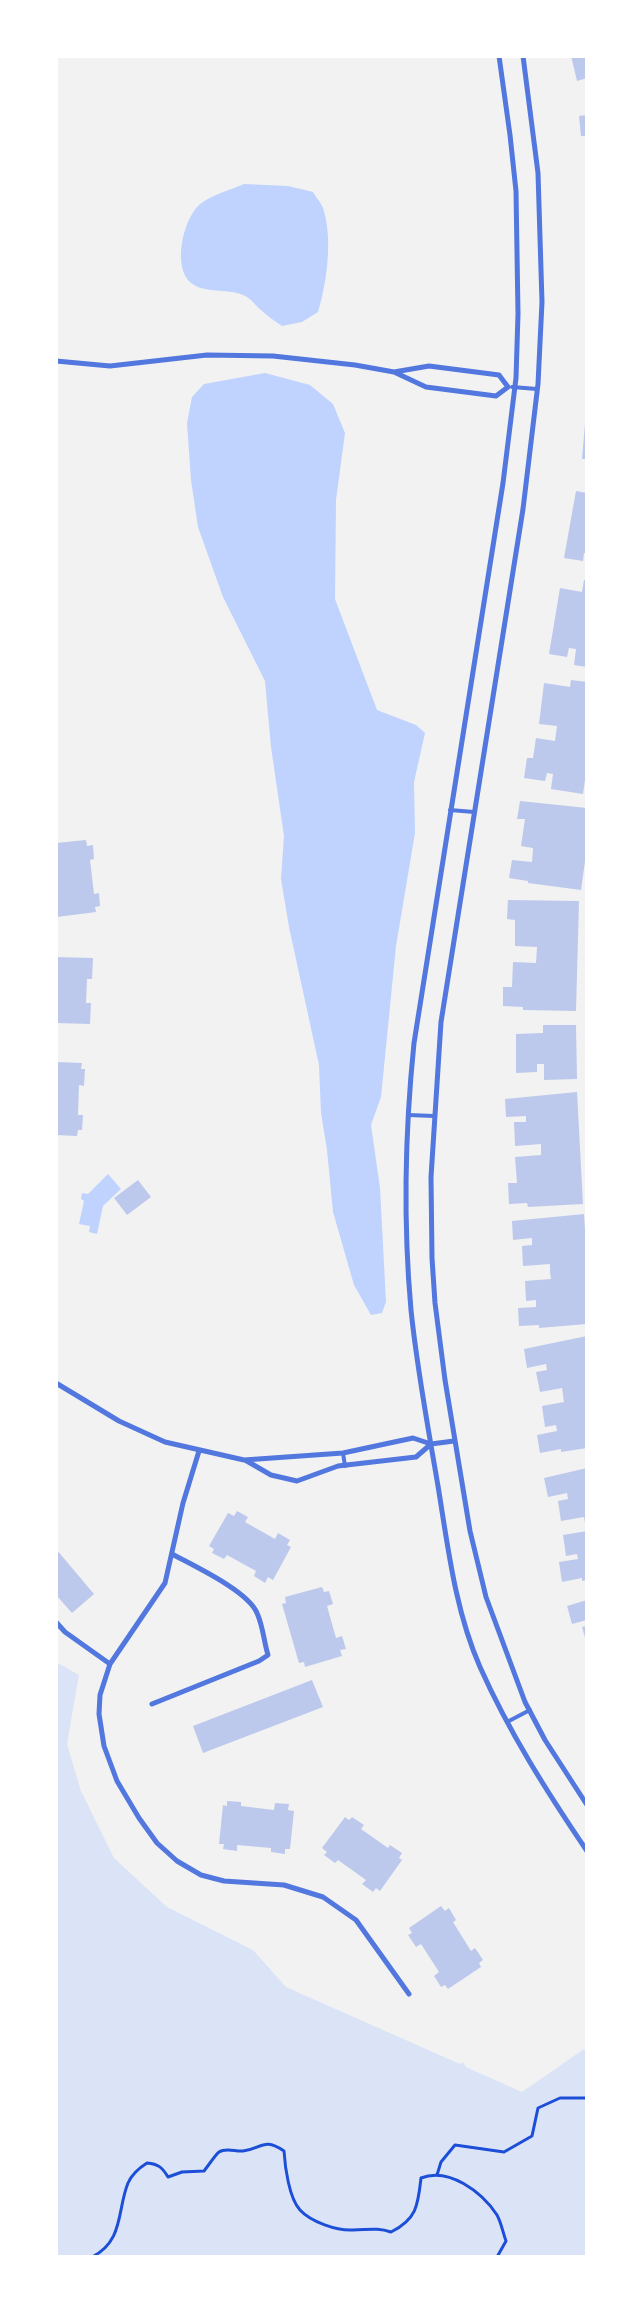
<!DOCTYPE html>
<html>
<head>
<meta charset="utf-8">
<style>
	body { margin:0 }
	#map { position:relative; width:643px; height:2313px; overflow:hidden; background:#f2f2f2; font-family:"Alegreya Sans",sans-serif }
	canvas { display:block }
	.frame { position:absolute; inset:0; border:58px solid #fff; pointer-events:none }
</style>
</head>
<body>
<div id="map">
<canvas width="643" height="2313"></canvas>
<div class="frame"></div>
</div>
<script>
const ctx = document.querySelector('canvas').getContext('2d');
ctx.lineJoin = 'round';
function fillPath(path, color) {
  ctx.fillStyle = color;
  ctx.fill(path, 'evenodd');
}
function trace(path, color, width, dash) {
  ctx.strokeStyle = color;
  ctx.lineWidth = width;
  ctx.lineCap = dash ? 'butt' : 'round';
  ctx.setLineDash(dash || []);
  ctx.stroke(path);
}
const green = new Path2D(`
	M56,1662L79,1675L67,1744L81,1791L114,1858L167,1907L253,1950L286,1987L460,2064L463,2062L466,2067L522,2092L584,2049L587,2052V2257H56Z`);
const water = new Path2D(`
	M244,184L288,186L313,192C316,197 321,203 323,208C333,238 327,282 318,312L302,322L282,326C275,321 267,316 261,310C256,306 252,300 247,297C230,287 207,295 191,283C172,267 183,220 199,205C211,195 230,190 244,184Z
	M265,373L310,385L333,404L345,433L336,500L335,599L377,710L416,725L425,733L414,782L415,833L396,946L381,1097L371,1125L380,1188L386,1302L382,1313L371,1315L354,1285L333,1212L327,1150L321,1113L319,1065L289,927L281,879L284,836L271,747L265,681L223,597L198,527L191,480L187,423L192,397L204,384Z
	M108,1174L121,1189L103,1206L97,1234L89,1232L90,1226L79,1224L84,1201L81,1199L82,1193L88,1194Z`);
const building = new Path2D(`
	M571,56H587V78L577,81Z
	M587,115V136H581L579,116Z
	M585,424H587V459H582Z
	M576,491L587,493V553H584L583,561L564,558Z
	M584,580H587V667L574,665L576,649L569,648L567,657L549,654L560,588L582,592Z
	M571,680L587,682V766L583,794L551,789L553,774L547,773L545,781L524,778L527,758H533L536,738L555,741L557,726L539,724L544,683L570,687Z
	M520,801L587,808V847L581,890L528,883V881L509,878L512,860L532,862L533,848L521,846L525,819H517Z
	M86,840L87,846L93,845L94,859L90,860L94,894L99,893L100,906L95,907L96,912L57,917L56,843Z
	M508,900L579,901L576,1011L523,1010V1007L503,1006V987H512L513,962L536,963L537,947L515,946V920L507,919Z
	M56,957L93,958L92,979H87L86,1003H91L90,1024L56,1023Z
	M543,1025H576L577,1079L544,1080V1064H537V1072L516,1073V1034L543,1033Z
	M56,1062L82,1063L81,1069H85L84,1086L79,1085L78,1115H83L82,1130H78L77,1136L56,1135Z
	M577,1092L583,1204L528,1207L527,1203L509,1204L508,1183H517L515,1157L541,1155V1144L515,1146L514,1122H526V1116L506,1117L505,1099Z
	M138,1180L151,1197L127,1215L114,1198Z
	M584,1214L587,1257V1324L539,1328V1325L519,1326L518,1308L536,1307V1300L526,1301L525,1281L551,1279L550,1272V1264L523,1266L522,1246L532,1245V1238L513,1240L512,1221Z
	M587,1336V1448L561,1452V1449L540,1453L537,1435L557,1431L556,1425L545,1427L542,1406L564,1402L562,1388L540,1392L536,1372L547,1370L546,1364L527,1368L524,1349Z
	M587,1468V1530H586L584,1517L561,1521L558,1501L568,1499L567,1493L548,1497L544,1478Z
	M237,1511L248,1517L245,1522L275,1539L278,1533L290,1540L287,1545L291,1547L273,1580L268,1577L265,1583L254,1576L256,1571L227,1555L224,1559L212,1553L214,1549L209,1546L228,1513L234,1516Z
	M587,1531V1580L582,1581V1578L562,1582L559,1562L578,1559L577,1554L566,1556L563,1535Z
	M56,1549L94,1594L72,1613L56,1595Z
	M322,1587L324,1592L329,1591L333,1604L327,1606L336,1638L342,1636L346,1649L340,1650L342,1656L305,1667L304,1662L299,1663L282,1604L286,1603L285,1597Z
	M587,1600V1620L572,1624L567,1606Z
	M587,1626V1641H586L582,1627Z
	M312,1680L323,1707L203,1753L193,1726Z
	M227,1801L241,1802V1806L274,1810L275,1803L289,1804L288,1810L294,1811L290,1849H285V1854L271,1852V1848L237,1845V1851L223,1849L224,1844H219L223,1805L227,1806Z
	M345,1817L349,1820L352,1817L364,1825L361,1829L388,1848L390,1845L402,1853L399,1858L402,1860L380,1891L376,1888L373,1892L362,1884L366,1880L338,1860L335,1863L324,1855L327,1852L322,1848Z
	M441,1906L445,1911L449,1908L456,1920L453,1922L471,1951L475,1948L483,1960L479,1963L481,1967L448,1989L445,1985L441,1987L434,1976L439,1972L421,1944L416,1947L408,1935L412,1933L409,1928Z`);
const path = new Path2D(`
	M437,2175L441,2162L455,2145L504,2152L532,2136L538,2108L560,2098H587
	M92,2257C124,2241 117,2210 128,2183C132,2174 139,2168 147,2163C158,2164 162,2167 168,2177L182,2172L204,2171C208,2166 216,2154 219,2152C226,2147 236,2152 243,2151C262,2149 263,2137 284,2151C285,2167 289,2198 300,2210C311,2222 337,2231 353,2230C367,2230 377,2227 391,2232C417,2219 418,2205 421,2178C449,2167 482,2192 497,2215C501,2222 503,2233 506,2241L497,2257`);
const service = new Path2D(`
	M512,387L537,389
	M450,810L474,812
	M408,1115L434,1116
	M343,1453L345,1466
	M507,1722L530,1710`);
const minor = new Path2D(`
	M499,56L510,135L516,191L518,314L516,378L503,483L414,1043C405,1131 403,1221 411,1310C417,1369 428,1427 438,1486C448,1547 455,1610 480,1667C509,1732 547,1792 587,1851
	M523,56L538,173L542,302L538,384L523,509L441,1022L431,1177L432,1258L435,1303L445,1380L470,1531L486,1597L525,1702L545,1740L587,1805
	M56,361L110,366L207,355L273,356L355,365L394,372L426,387L496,396L508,387L499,375L429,366L394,372
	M56,1383L119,1421L165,1442L244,1460L343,1453L413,1438L431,1444L454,1441
	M199,1451L183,1503L165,1583L110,1664L100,1695L99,1714L104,1746L117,1781L139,1818L157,1843L177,1861L201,1875L224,1881L284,1885L323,1897L356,1920L409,1994
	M245,1460L271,1475L297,1481L338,1466L416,1457L431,1444
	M56,1622L65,1632L110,1664
	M152,1704L259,1661L268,1655C264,1642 263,1626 257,1613C248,1591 194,1566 172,1554`);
fillPath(green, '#dbe4f7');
fillPath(water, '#bfd3fe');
fillPath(building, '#bdc9ec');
trace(path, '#1d4ed8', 3);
trace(service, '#5277de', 4);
trace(minor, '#5277de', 5);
</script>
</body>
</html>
